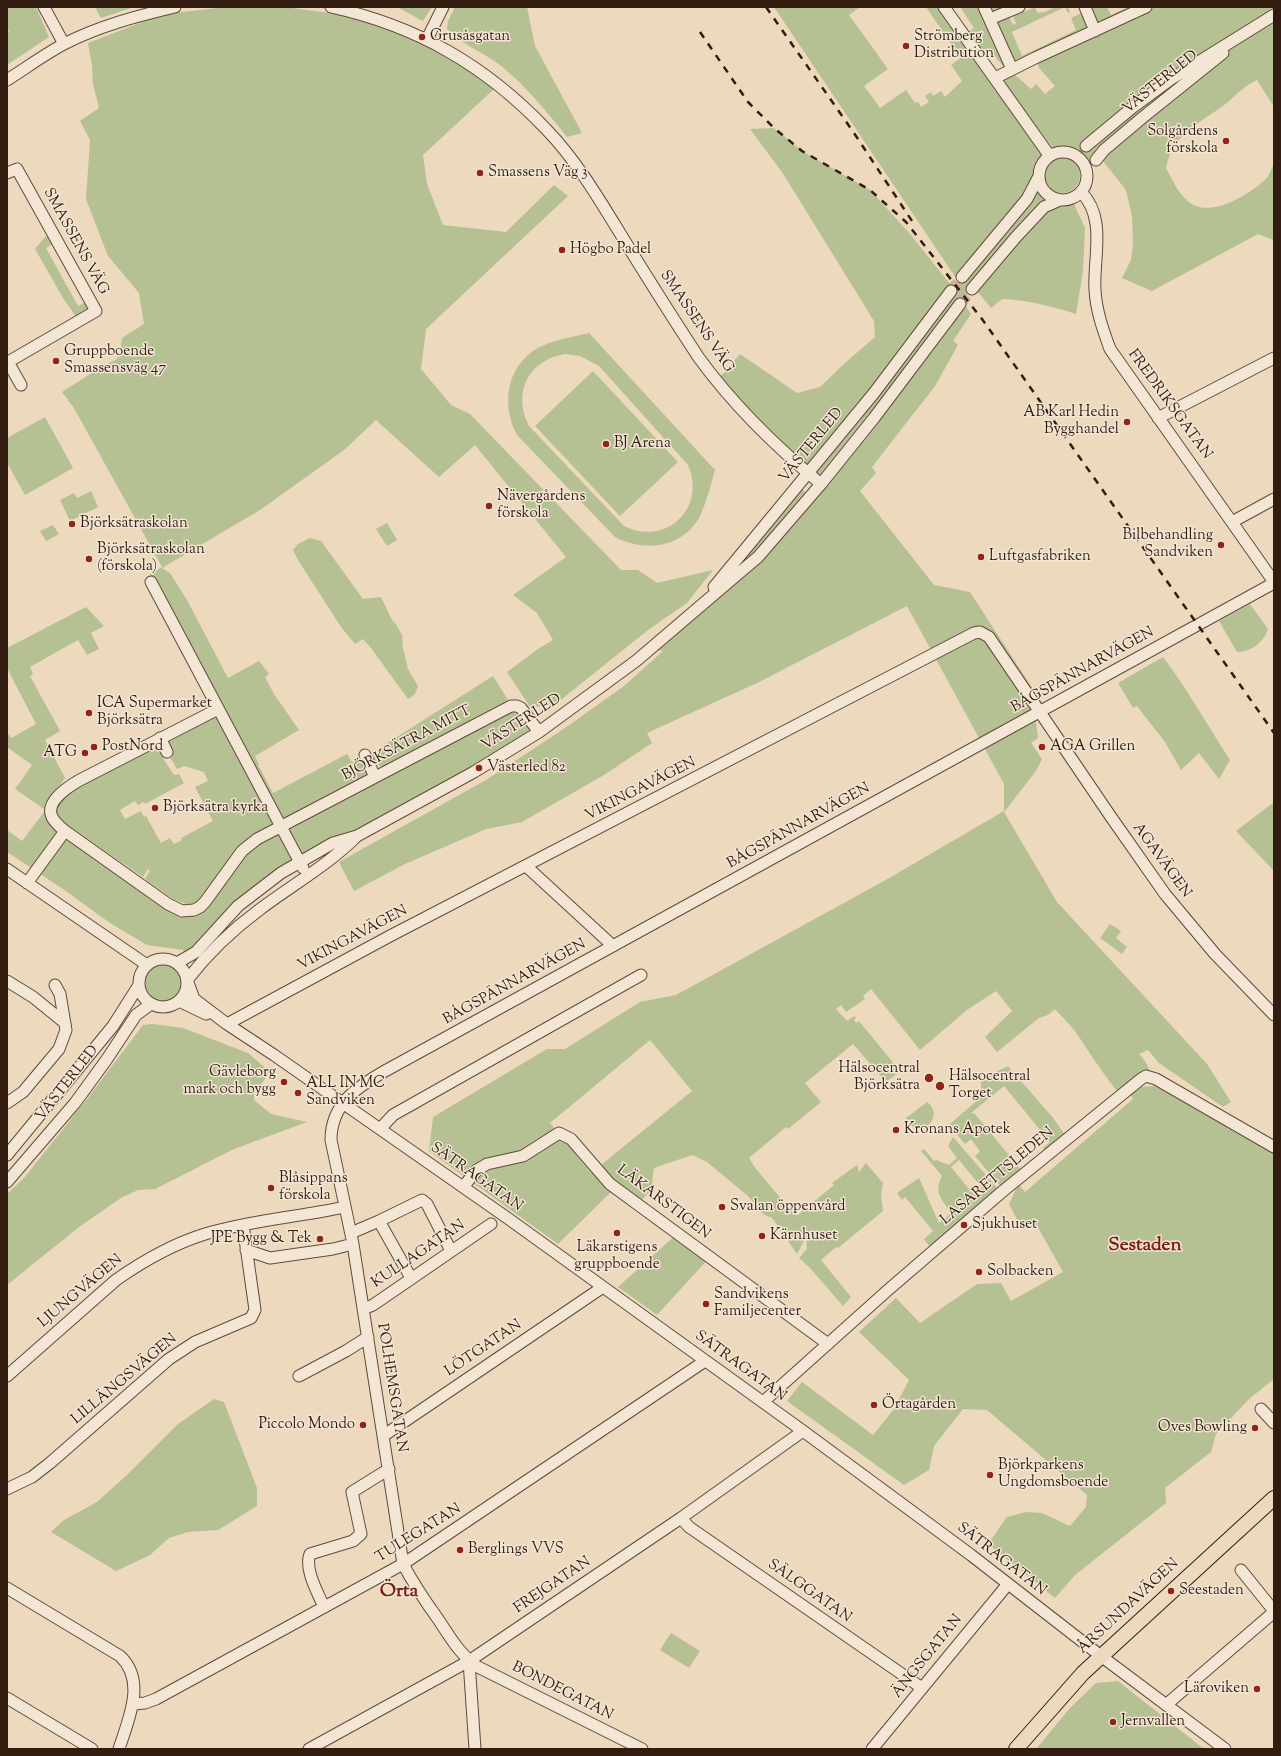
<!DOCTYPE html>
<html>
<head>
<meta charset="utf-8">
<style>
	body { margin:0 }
	#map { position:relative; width:1281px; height:1756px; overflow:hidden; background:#ecd9be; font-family:"Sorts Mill Goudy",serif }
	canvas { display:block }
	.frame { position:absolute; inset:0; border:8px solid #321c10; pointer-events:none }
</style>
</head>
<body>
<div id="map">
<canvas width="1281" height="1756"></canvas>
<div class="frame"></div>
</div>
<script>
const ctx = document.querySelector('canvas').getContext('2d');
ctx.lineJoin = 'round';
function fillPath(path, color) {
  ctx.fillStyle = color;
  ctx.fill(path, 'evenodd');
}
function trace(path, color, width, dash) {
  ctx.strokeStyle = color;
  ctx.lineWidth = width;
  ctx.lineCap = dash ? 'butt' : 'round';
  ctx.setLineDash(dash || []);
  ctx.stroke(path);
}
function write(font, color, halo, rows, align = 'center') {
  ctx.font = font + ' "Sorts Mill Goudy",serif';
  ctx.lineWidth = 3;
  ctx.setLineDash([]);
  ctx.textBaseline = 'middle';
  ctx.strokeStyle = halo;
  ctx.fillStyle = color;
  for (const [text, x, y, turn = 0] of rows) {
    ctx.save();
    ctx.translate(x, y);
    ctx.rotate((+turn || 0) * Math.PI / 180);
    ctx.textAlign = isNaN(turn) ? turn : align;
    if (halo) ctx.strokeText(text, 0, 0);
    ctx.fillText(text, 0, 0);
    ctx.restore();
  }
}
const green = new Path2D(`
	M7,7H36L49,37L7,65V33L9,32L7,27Z
	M95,7H134L101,18Z
	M397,7H432L423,21Z
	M455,7H527L535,46L582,133L567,137C547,112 526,86 500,65C483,52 462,45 447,29L448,21Z
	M774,7H860L849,15L888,69L864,86L880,108L906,90L915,103L918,102L921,107L929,102L925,96L931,92L933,96L941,91L945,97L962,81L951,65L961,58L926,7H944L964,35L974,28L960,7H1019L1007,12L1013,25L1016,23L1013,17L1035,7L1038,13L1041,12L1042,13L1056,7H1068L1070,12L1068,13L1065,7L1012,32L1022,56L1076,30L1071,18L1086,11L1085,7H1107L1111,15L1128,7H1274V107L1257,80C1243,87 1239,92 1228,102C1211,116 1188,126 1175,145C1170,152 1168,160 1166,168C1173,181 1181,200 1196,206C1218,214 1249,194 1265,180C1269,176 1271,169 1274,164V240L1258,234L1152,291L1122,278L1131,260L1133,244L1132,216L1126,190L1099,156L1087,174C1085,158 1072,149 1056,152L1014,98L1049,155C1035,167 1035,188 1052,198L1051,203L985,273L962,301L971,314L953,341L958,345L935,386L872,467L876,473L860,491L934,585L970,592L1042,703L1034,708L1038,738L1031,743L1042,759L1036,771L1004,812L1057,902L1207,1064L1231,1102L1223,1107L1159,1063L1148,1050L1139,1054C1146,1061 1149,1067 1151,1076L1120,1095C1104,1075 1091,1055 1077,1034C1071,1025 1062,1017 1055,1009L1048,1015L1039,1018L997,1052L985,1037L1012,1011L996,991L967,1010L920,1050L871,989L863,996L865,999L846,1012L841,1005L836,1009L847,1021L854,1016L856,1018L854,1020L856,1023L859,1021L900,1071L886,1082L853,1044L805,1083L821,1102L788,1129L786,1127L749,1158L756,1169L794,1214L798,1215L834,1185L832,1183L857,1165L859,1172L866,1163L883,1183L881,1195L883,1211L838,1248L836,1247L821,1260L851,1297L843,1306L810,1268L799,1258L807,1249L806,1237L797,1254L772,1218L763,1214L748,1196L707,1162L692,1155L654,1168L651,1191L637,1204L615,1188L558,1244L429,1151L433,1117L547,1049H565L640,1002L676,995L884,881L1004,811V784L907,606L757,683L647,733L652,743L604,775L522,822L486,829L405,864L354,891L339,862L486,780L515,761L568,726L624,686L663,651L651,649L690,615L798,486L810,497L821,484L715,380L724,373L740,354L797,393L820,387L846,362L875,337L874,321L782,172L750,129L774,128L802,151L870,190L911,235L953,288L958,281ZM989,49L1007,71L995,78L976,58ZM1035,58L1039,68L1055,86L1045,94L1036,84L1031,89L1015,75L1008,71ZM650,1040L692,1091L591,1173L550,1123Z
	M218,8H292L345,15L399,33L446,54L494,89L423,155L427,184L443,225L506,232L554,185L568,196L426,329L421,369L451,405L470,414L621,570H638L657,583L713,570L687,603L648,630L557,703L546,706L530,707L507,672L538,649L553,640L537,613L513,595L566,557L475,445L439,477L376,420L344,450L260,510L162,568L170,573L187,600L228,678L259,661L269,674L265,677L274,694L299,730L255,756L259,764L258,765L273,793L347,754L352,762L365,755L373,772L288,818L283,819L216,698L150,574L162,567L74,408L62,392L101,367L117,359L120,352L122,338L144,324L139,293L108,256L86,199L90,140L80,121L99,108L93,84L92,65L88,43L163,14Z
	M1044 175a18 18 0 1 1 36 0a18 18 0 1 1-36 0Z
	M1074,204L1085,228L1083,271L1076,314C1051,306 1028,300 1002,299L991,308L977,291L1023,237L1047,211L1053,208Z
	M51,230L57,241L46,248L78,306L90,300L92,303L86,317L79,321L63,298L35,249Z
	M589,333L715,470C711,484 707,500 701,514C684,548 646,553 615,537L517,435C501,405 506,366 538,348C553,340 572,337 589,333ZM565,354L580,356L599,366L688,465C707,508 666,547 624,526L529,426C512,393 528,360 565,354Z
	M593,371L678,462L620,516L535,426Z
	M45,417L73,468L25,495L7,463V438Z
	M91,491L98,507L70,521L60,500L74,493L77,498Z
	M387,523L397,540L387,546L376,529Z
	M53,525L59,534L46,541L40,531Z
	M310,538L321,541L363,599L381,597L392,620L396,624L402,635L403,648L408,669L418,686L415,694L408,699L371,648L363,639L355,644L341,627L298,560L293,550L298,544Z
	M1250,604L1268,629C1264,642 1251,652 1237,652L1219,621Z
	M86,607L104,626L91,633L99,649L87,655L78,640L30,667L33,674L30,676L60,731L45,740L65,778L44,809L15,789L32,765L7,747V732L11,738L36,724L7,668V648Z
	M1163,657C1188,690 1208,726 1230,760L1219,779L1199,753L1181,770L1165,742L1137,706L1133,708L1118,683Z
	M493,676L508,700L382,767L375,763L370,754Z
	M511,706L539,732L281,873L187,958L183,950L147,945L110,923L63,889L7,852V830L22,841L44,812L191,913L242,851Z
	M218,709L279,823L233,855L200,901L189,905L175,900L145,879L150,871L148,869L143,877L51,814L59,795ZM167,752L177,769L184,766L204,772L208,781L195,787L213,821L181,838L182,840L174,844L170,838L161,843L146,816L144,817L141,811L125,819L120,810L135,801L138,805L144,802L145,804L184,783L179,774L174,775L163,758Z
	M1274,802V871L1236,831Z
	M1110,924L1121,931L1116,938L1127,947L1122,954L1100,938Z
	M139 983a24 24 0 1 1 48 0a24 24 0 1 1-48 0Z
	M153,1024L183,1028L248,1053L270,1072L254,1094V1100L271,1114L307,1122L234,1149L155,1189L138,1190L121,1198L79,1227L7,1285V1194L24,1178L87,1099L143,1025Z
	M1008,1066L1054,1119L1067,1138L1048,1154L1043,1148L1050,1142L1004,1086L971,1113L975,1114L1022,1171L1001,1187L975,1156L980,1151L971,1139L965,1144L952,1129L953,1128L950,1124L981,1097V1079Z
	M1155,1086L1181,1098L1274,1151V1379L1249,1399L1216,1434L1211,1452L1165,1488L1166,1503L1075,1575L1055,1598L988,1544L1007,1517L1026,1512L1042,1513L1070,1526L1086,1507L1087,1495L987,1410L963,1409L934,1446L929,1470L904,1485L787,1401L802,1382L873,1435L894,1409L909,1380L859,1332L896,1298L920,1323L977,1284L1001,1283L1011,1301L1063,1272L1036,1224L1029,1223L1021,1227L1009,1204L1017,1187L1019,1185L1025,1192L1133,1099L1129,1093L1141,1087Z
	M927,1102C947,1117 917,1143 906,1118Z
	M953,1137L998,1189L979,1207L977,1205L958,1222L959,1224L931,1248L924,1239L933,1231L905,1197L902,1200L897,1193L919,1178L939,1223L951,1213C942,1199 933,1193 942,1176L921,1151L924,1149L934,1161L936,1160L949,1165L957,1158L948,1146ZM959,1160L982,1188L974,1195L951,1167Z
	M678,1233L710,1257L657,1315L618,1287Z
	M214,1399L224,1402L257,1488V1506L218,1530L188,1532L169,1538L150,1555L116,1571L51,1532L64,1520L97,1502L128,1474L178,1424Z
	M671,1633L700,1651L689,1668L660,1650Z
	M1118,1681L1204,1749H1036L1070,1708L1096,1683Z`);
const minorTunnel = new Path2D(`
	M951,291L962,277
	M960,304L972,289`);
const minor = new Path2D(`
	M44,7L64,44
	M331,7C417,26 485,65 546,129C578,162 602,204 626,243C650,282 674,320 699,358C734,406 775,446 821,484
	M944,7L1049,155
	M984,7L1012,69
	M1085,7L1095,31
	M990,19L1019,7
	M427,39L443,7
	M995,78L1035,58L1146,7
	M7,80C26,68 45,54 64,44C99,26 137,16 175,7
	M1086,146L1133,107L1171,79L1274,15
	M1039 176a24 24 0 1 1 48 0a24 24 0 1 1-48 0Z
	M1096,160L1104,150L1142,118L1223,53
	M7,173L17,169L96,311L8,362L21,385
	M1081,192C1107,218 1093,257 1095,290C1096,310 1103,330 1110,349L1274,582
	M962,277L1027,199L1038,178
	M972,289L1016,237L1044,207L1060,200
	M1158,418L1274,358
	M1232,522L1274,499
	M151,582L303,868
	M714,587L874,393L951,291
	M218,709L78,781C68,787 45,802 52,817C55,823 60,827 65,831L168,904L182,911L194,910L200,907L205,902L242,851L257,839L511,706H517L521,708L539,732
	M160,738L167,752
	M365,755L375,777
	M357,836C328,865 292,885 259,910C232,930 208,953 187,980L194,999L227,1024L274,1055L506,1217L803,1431L971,1555L1101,1656L1225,1749
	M526,866L613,946
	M7,869L147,965
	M27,883L65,831
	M139 983a24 24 0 1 1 48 0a24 24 0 1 1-48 0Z
	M177,963L196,952L238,906L281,873L333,843L357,836L474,772L539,732L636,661L739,573L758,557L821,484L874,418L960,304
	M7,981L33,997L65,1023
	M179,1001L206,1014
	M227,1024L390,936L974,633L980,632L989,637L1111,817L1165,894L1215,954L1274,1015
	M7,1103L23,1092L59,1049L66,1030L60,994L55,985
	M380,1129L393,1115L641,975
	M7,1155L113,1026L139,985
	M7,1182L75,1103L107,1059L136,1015L151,1004
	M463,1187L477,1170L487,1164L523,1156L559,1133L571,1139L610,1184L828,1344
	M351,1233L379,1221
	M246,1250L270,1258L333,1249L353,1244
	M411,1278L379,1221L422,1200L427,1204L451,1251
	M363,1309L373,1305L491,1224
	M7,1376L116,1280C143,1261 173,1244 205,1234C251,1220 299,1217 345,1207
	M299,1376L346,1351L368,1337
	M763,1402L888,1290L1003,1191L1141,1079L1146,1076L1156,1079L1274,1147
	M1261,1409L1274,1423
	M383,1436L603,1287
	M7,1489L32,1477L50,1463L169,1359L195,1342L251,1318L255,1310L243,1225
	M681,1518L689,1527L922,1688
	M1241,1570L1274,1611
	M7,1588L120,1656C147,1681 128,1720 119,1749
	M324,1607C318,1593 304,1569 310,1554L353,1541L361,1534L352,1492L389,1469
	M469,1661L475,1749
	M7,1698L92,1749
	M133,1704L145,1703L156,1699L403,1564L705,1361
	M1167,1704L1274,1612
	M309,1749L469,1661L681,1518L803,1431
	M642,1749L478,1667C460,1655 450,1637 438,1619C425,1601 413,1583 403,1564L353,1244L331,1140C331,1104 357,1087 385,1071L1274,583
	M872,1749L1008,1584`);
const major = new Path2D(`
	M1016,1749L1083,1673L1274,1498`);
const rail = new Path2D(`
	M766,7L854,133L914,224
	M700,32L748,102L774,128L802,151L870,190L906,222L982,319L1274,733`);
const markers = [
	[422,37,4,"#8f2418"],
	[906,46,4,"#8f2418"],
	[1226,141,4,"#8f2418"],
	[480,173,4,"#8f2418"],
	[562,250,4,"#8f2418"],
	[56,361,4,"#8f2418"],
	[1127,422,4,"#8f2418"],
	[606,444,4,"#8f2418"],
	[489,506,4,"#8f2418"],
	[72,524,4,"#8f2418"],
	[1221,545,4,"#8f2418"],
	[981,557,4,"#8f2418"],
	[89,559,4,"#8f2418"],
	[89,713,4,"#8f2418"],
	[94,747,4,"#8f2418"],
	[1042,747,4,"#8f2418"],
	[85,753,4,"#8f2418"],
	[479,768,4,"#8f2418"],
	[155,808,4,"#8f2418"],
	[929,1078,5,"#8f2418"],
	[284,1082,4,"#8f2418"],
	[940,1086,5,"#8f2418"],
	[298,1093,4,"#8f2418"],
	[896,1130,4,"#8f2418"],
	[271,1188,4,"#8f2418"],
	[722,1207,4,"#8f2418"],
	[964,1225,4,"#8f2418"],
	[617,1233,4,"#8f2418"],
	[762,1236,4,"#8f2418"],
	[320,1239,4,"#8f2418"],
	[979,1272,4,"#8f2418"],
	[706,1304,4,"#8f2418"],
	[874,1405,4,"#8f2418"],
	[363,1425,4,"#8f2418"],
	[1255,1428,4,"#8f2418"],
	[990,1475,4,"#8f2418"],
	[460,1550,4,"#8f2418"],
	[1171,1591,4,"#8f2418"],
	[1257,1689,4,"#8f2418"],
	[1113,1722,4,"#8f2418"]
];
const poiNames = [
	["Grusåsgatan",430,37],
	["Strömberg",914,37],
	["Distribution",914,54],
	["Solgårdens",1218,132,"right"],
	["förskola",1218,149,"right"],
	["Smassens Väg 3",488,173],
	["Högbo Padel",570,250],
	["Gruppboende",64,352],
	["Smassensväg 47",64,369],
	["AB Karl Hedin",1119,413,"right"],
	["Bygghandel",1119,430,"right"],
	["BJ Arena",614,444],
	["Nävergårdens",497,497],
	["förskola",497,514],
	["Björksätraskolan",80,524],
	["Bilbehandling",1213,536,"right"],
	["Sandviken",1213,553,"right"],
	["Björksätraskolan",97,550],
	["(förskola)",97,567],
	["Luftgasfabriken",989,557],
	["ICA Supermarket",97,704],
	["Björksätra",97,721],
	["PostNord",102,747],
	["AGA Grillen",1050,747],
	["ATG",77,753,"right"],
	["Västerled 82",487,768],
	["Björksätra kyrka",163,808],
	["Hälsocentral",920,1069,"right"],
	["Björksätra",920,1086,"right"],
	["Gävleborg",276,1073,"right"],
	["mark och bygg",276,1090,"right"],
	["Hälsocentral",949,1077],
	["Torget",949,1094],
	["ALL IN MC",306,1084],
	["Sandviken",306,1101],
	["Kronans Apotek",904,1130],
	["Blåsippans",279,1179],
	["förskola",279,1196],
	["Svalan öppenvård",730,1207],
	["Sjukhuset",972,1225],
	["Kärnhuset",770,1236],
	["JPE Bygg & Tek",312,1239,"right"],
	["Läkarstigens",617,1248,"center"],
	["gruppboende",617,1265,"center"],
	["Solbacken",987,1272],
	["Sandvikens",714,1295],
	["Familjecenter",714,1312],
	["Örtagården",882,1405],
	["Piccolo Mondo",355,1425,"right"],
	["Oves Bowling",1247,1428,"right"],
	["Björkparkens",998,1466],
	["Ungdomsboende",998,1483],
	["Berglings VVS",468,1550],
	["Seestaden",1179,1591],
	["Läroviken",1249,1689,"right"],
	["Jernvallen",1121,1722]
];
const streetNames = [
	["VÄSTERLED",1161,83,-39],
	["SMASSENS VÄG",75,242,61],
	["SMASSENS VÄG",696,322,56],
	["FREDRIKSGATAN",1169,405,54],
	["VÄSTERLED",812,446,-51],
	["BÅGSPÄNNARVÄGEN",1083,671,-29],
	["VÄSTERLED",522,723,-33],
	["BJÖRKSÄTRA MITT",407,744,-28],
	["VIKINGAVÄGEN",641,790,-27],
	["BÅGSPÄNNARVÄGEN",799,827,-29],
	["AGAVÄGEN",1161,861,54],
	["VIKINGAVÄGEN",353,939,-28],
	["BÅGSPÄNNARVÄGEN",515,983,-29],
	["VÄSTERLED",68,1084,-52],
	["LASARETTSLEDEN",998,1177,-40],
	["SÄTRAGATAN",476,1178,35],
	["LÄKARSTIGEN",663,1203,37],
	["KULLAGATAN",419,1255,-34],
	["LJUNGVÄGEN",81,1292,-40],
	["LÖTGATAN",484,1349,-34],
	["SÄTRAGATAN",740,1367,36],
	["LILLÄNGSVÄGEN",125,1380,-40],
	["POLHEMSGATAN",391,1388,81],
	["TULEGATAN",419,1534,-32],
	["SÄTRAGATAN",1001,1560,38],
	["FREJGATAN",553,1586,-34],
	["SÄLGGATAN",809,1592,35],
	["ÅRSUNDAVÄGEN",1129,1607,-43],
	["ÄNGSGATAN",928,1657,-51],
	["BONDEGATAN",562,1692,27]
];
const districtNames = [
	["Sestaden",1145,1247],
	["Örta",399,1593]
];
fillPath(green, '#b5c093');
trace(minorTunnel, '#c7b39b', 11, [11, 5.5]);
trace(minor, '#604b3c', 13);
trace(major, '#321c10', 16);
trace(minor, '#f3e6d5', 11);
trace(major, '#ecd9be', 14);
trace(rail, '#321c10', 2.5, [7, 7]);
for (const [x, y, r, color] of markers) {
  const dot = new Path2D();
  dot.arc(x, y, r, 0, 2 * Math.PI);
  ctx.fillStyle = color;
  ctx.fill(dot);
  trace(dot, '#f3e6d5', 1.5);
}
write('15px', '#321c10', '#f3e6d5', poiNames, 'left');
write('15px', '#321c10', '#f3e6d5', streetNames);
write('bold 19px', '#7a1f14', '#f3e6d5', districtNames);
</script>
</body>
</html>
